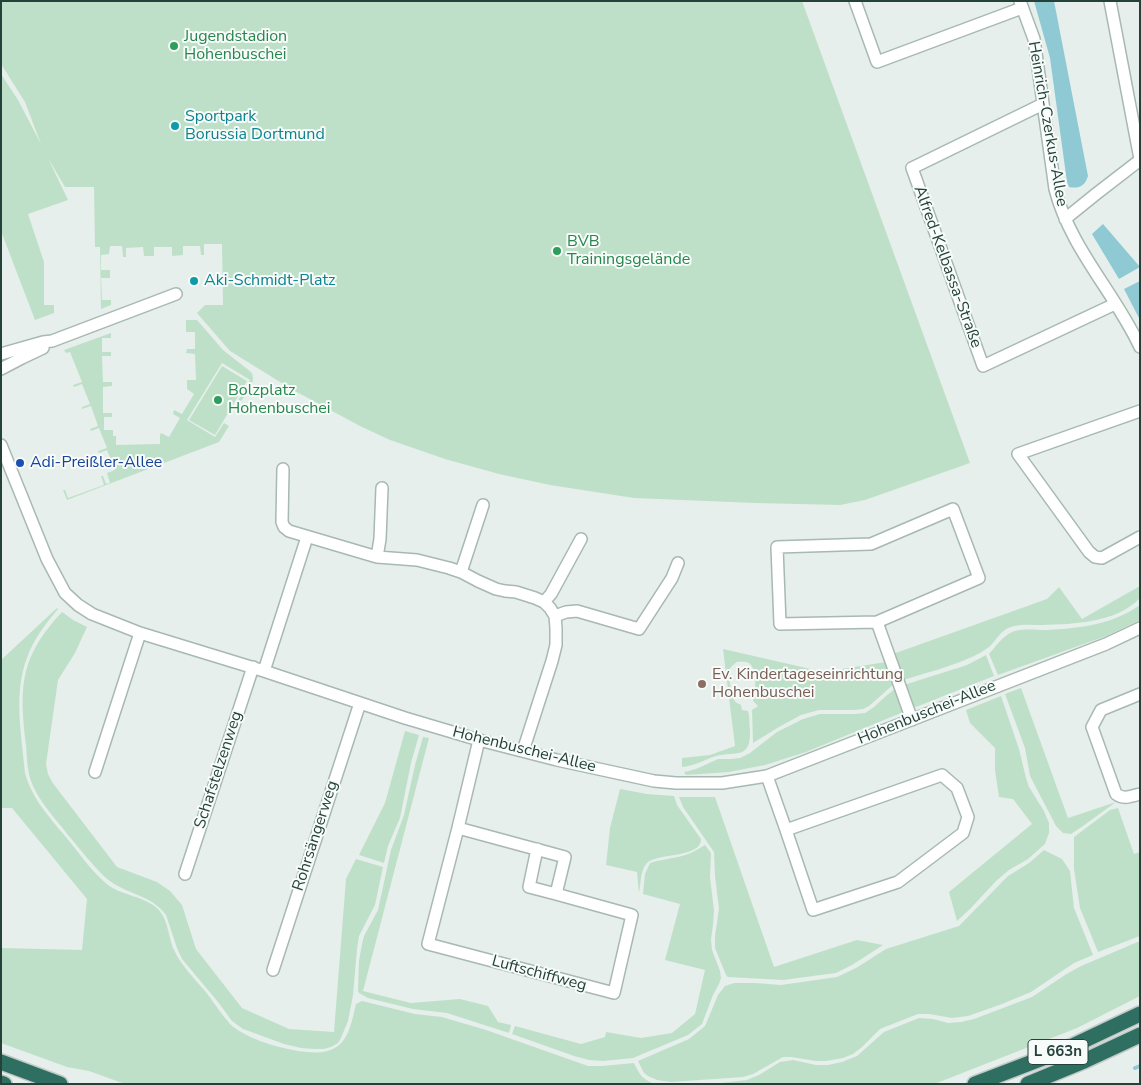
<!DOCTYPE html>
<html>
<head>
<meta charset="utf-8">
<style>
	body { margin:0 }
	#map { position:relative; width:1141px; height:1085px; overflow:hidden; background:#e6efeb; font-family:"Nunito Sans",sans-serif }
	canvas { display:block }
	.frame { position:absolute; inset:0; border:2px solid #24423a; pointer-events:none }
</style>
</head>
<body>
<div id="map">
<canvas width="1141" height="1085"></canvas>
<div class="frame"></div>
</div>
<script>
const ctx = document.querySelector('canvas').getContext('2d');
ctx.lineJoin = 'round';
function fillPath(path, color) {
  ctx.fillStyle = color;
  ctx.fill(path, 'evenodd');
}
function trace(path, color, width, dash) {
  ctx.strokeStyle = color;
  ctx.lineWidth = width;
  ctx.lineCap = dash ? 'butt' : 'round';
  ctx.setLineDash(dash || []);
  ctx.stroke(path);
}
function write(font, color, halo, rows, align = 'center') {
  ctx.font = font + ' "Nunito Sans",sans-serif';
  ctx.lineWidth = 4;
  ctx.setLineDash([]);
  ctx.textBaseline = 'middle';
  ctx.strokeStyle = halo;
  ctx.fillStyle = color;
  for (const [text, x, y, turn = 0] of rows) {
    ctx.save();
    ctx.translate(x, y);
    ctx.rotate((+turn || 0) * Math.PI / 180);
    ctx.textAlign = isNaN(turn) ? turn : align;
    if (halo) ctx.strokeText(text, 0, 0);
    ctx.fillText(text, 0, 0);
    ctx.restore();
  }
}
const green = new Path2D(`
	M1,1H802L970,463L865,500L840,505L755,503L634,498L550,485L499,474L445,459L390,440L360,426L293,390L230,351L197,313L205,305H223L222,244H204V255H201L200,246H183V255L172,256V247H154V256H144L143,247L126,248V257H123L122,246H110L109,254L101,255V270H110V278H101L102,300H111V305L101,309L100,247H95L94,187H65L48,158L68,200L28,214L44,262V305H54V313L35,320L1,231V74L18,100L41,144L25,102L1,64Z
	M186,320H197L223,350L251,372C259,384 240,402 232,411L250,380L222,363L187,420L215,437L224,423L229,426L219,442L67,500L63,490H65L68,498L104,485L101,476H103L106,484L110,483L107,473L115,470L107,450L99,453L98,451L107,448L99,428L91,431L90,429L98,426L91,406L82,409V407L90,404L82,384L74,387L73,385L82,382L70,352L66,353L64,350L111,333V338H102V352H111V356H102L103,382H112V386L103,387V413H112V417H104V430H113V436H116V445L160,444V435L161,433L169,437L180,418L173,414L174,410L182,414L194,394L187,389V380H196L195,354L186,353L187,349H195V332H186Z
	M222,366L247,381L215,435L189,420Z
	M1140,586V598C1116,623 1074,624 1042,625C1033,625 1023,624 1015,626C1001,628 998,639 989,647C984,651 978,654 972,657C950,667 926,673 903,680L893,654L1047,599L1059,587L1082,619Z
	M1140,605V620L1106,636L998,675L989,654C996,646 1002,637 1012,632C1021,628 1036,630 1047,630C1080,628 1112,625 1140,605Z
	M57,608L58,609C46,623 33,640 27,658C13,694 22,736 25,773C32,800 53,821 70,842C82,857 93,873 108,885C123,896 145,896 159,910C169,921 168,939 175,952C182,966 194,978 205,991C213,1001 221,1014 230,1024C247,1040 285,1050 307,1052C345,1056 349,1034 356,1004L362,1001L415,1014L442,1017L486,1030L588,1066H602L634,1063C640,1075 642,1079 655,1084H125L89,1071L67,1067L1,1043V948L82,950L87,899L12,808H1V660Z
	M62,612L73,620L87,627L75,653L58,680L46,764L48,774L52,782L117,867L157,882L170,891L182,905L196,949L242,1008L289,1029L334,1032L346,879L356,859L383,867L375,905L359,936L357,949L353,995L348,1021L341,1038L338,1043L331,1047L324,1049H314L301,1048L284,1044L243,1029L232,1021L218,1002L182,959L177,948L166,915C151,894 124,894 106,878C92,865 80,849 68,835C56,819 41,804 33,786C27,773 27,758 26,745C19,686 20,657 62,612Z
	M723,649L837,675L842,669L886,662L894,684L869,706L863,709L854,710H819L801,715L779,727L753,743L752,710L758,706L753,701C756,693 757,670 750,664C747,661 741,662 737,662C734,664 730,667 729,671C728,677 732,695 734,700C736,703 737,703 741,705L742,710L748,711C750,717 749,724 750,730C751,760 736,751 716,756C704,760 694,766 682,767V758L710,755L735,746Z
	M986,655L994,676L916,707L913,706L904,685L967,665Z
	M896,688L904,709L901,713L806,752L765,765L729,772L686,775L684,772L696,769L718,759H731L740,758L750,753L777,732L803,719L820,714H855L865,713L874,707L886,696Z
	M1021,688L1068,818L1116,802L1083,826L1071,834L1063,833L1056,826L1030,776L1025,748L1005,694Z
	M1001,696L1019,749L1026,778L1029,787L1044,811L1049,823V833L1045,844L1028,859L1009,870L996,881L970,909L957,921L949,892L1032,824L1013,799L999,797L995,770V748L970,723L966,710Z
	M405,731L419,735L411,763L400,818L388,846L384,863L359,855L385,803Z
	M423,737L429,738L363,991L411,1003L460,999L488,1006L498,1022L511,1025L509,1033L447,1013L413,1009L368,998L359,993L358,991L359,961L362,944L364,936L378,910L391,850L404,815L415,765Z
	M620,789L647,794L674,796L677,805L701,839C702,858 656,853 647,863C640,870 641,884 639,893L637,872L606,865L610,828Z
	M679,797H715L774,967L857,940L883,945L852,965L836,973L783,980L728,977L726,975L715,948V936L719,909L715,876L714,852L683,807Z
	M1118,808L1134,854L1140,852V936L1098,952L1080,908L1074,869V837L1110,810Z
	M705,845L711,853L710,877L714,911L713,925L711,939L712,950L720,971L721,978L719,984L713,995L702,1024L688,1035L633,1058L603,1061L589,1060L574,1056L512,1034L515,1026L581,1044L605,1037L606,1032L641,1038L672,1033L695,1014L705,970L665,960L680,904L643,894L645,874L650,863C659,860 669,859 678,857C688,855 697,850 705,845Z
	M1044,850L1062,859L1070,871L1074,908L1093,955L1074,963L1031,992L1002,1004L968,1016L952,1018L929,1014H918L880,1029L862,1047L853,1054L843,1058L826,1061H816L791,1057H783L753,1074L743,1077L671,1082L657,1080L648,1076L644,1073L638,1061L689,1039L705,1026L718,995L725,986L734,983H755L781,985L837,977L856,968L886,949L959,926L1008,876L1029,863Z
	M1140,941V996L1077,1028L942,1081L934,1084H712L747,1080L759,1075L780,1062L787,1061L793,1060L816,1065H828L842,1062L857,1056L884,1032L919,1018L933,1019L948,1023L961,1022L974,1019L1032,997L1065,975L1081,966Z`);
const water = new Path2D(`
	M1034,1H1054L1088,176C1085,186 1079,189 1069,187L1067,182L1050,58Z
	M1103,224L1140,267L1119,279L1092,234Z
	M1140,281V320L1124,289Z`);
const stream = new Path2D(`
	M1135,1068L1140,1066`);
const street = new Path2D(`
	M855,1L877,62L1022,8
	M1020,1L1034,39L1055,189C1070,248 1115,293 1140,347
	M1110,1L1140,159
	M1043,104L912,168L983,366L1115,304
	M1065,219L1096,194L1140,160
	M1,354L43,342L52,341L176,294
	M1,369L22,358L43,348
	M1140,411L1018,454L1089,552L1095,557L1102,558L1140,537
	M1,445L47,559L65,593L78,605L92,614L140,633L264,671L405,718L479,740L557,760L654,781L676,783H722L767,776L1106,644L1140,628
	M283,469L282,522L284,527L289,531L377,557L417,560L449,568L461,572L478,581L496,589L505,591L516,592L535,598L544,602L550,608L555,616L556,628V645L552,661L523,751
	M377,557L380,539L382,488
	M461,572L483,505
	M544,602L551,594L581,539
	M555,616L566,612L577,611L639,629L672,578L678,563
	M877,622L780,624L777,547L871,544L953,509L979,578L877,622L912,720
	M264,671L307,537
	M1140,694L1101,710L1092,727L1116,794C1124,800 1131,796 1140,794
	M95,772L140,633
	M767,776L786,830L813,910L898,882L963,833L968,817L957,788L942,775L786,830
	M458,828L565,857L556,894L632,915L614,993L428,944L458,828L479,740
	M537,849L529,887L556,894
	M185,874L253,667
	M273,970L360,703`);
const highway = new Path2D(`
	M1,1062L60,1084
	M1,1083L4,1084
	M975,1084L1064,1050L1140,1014
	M1028,1084L1084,1061L1140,1035`);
const markers = [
	[174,46,5,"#2e9e5b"],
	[175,126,5,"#0f9aa8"],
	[557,251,5,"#2e9e5b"],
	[194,281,5,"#0f9aa8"],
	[218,400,5,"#2e9e5b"],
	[20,463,5,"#1a4fb4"],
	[702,684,5,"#8d6e63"]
];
const shields = [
	[1058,1052,60]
];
const shieldNames = [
	["L 663n",1058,1052]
];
const leisureNames = [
	["Jugendstadion",184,37],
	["Hohenbuschei",184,55],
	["BVB",567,242],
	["Trainingsgelände",567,260],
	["Bolzplatz",228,391],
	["Hohenbuschei",228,409]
];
const cultureNames = [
	["Sportpark",185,117],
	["Borussia Dortmund",185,135],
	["Aki-Schmidt-Platz",204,281]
];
const streetNames = [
	["Heinrich-Czerkus-Allee",1047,124,80],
	["Alfred-Kelbassa-Straße",947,267,70],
	["Hohenbuschei-Allee",927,713,-22],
	["Hohenbuschei-Allee",524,750,14],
	["Schafstelzenweg",219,770,-72],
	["Rohrsängerweg",316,836,-72],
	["Luftschiffweg",539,974,15]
];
const transitNames = [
	["Adi-Preißler-Allee",30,463]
];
const educationNames = [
	["Ev. Kindertageseinrichtung",712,675],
	["Hohenbuschei",712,693]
];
fillPath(green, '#bfe0c8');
fillPath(water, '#8ec9d4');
trace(stream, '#8ec9d4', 4);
trace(street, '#a8b8b2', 14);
trace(highway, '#c2cac8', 18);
trace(street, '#fff', 11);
trace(highway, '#2f6f62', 15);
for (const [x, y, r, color] of markers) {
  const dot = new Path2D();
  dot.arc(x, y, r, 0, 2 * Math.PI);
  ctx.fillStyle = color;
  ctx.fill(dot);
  trace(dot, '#f7fbf9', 2);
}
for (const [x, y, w] of shields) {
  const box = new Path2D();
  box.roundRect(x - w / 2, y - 12.5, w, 25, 4);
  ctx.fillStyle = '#f7fbf9';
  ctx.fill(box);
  trace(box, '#24423a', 1);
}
write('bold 15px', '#24423a', null, shieldNames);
write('16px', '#27864d', '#f7fbf9', leisureNames, 'left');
write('16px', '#0d838f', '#f7fbf9', cultureNames, 'left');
write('16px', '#24423a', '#f7fbf9', streetNames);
write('16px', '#164399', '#f7fbf9', transitNames, 'left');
write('16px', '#785e54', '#f7fbf9', educationNames, 'left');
</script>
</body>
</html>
